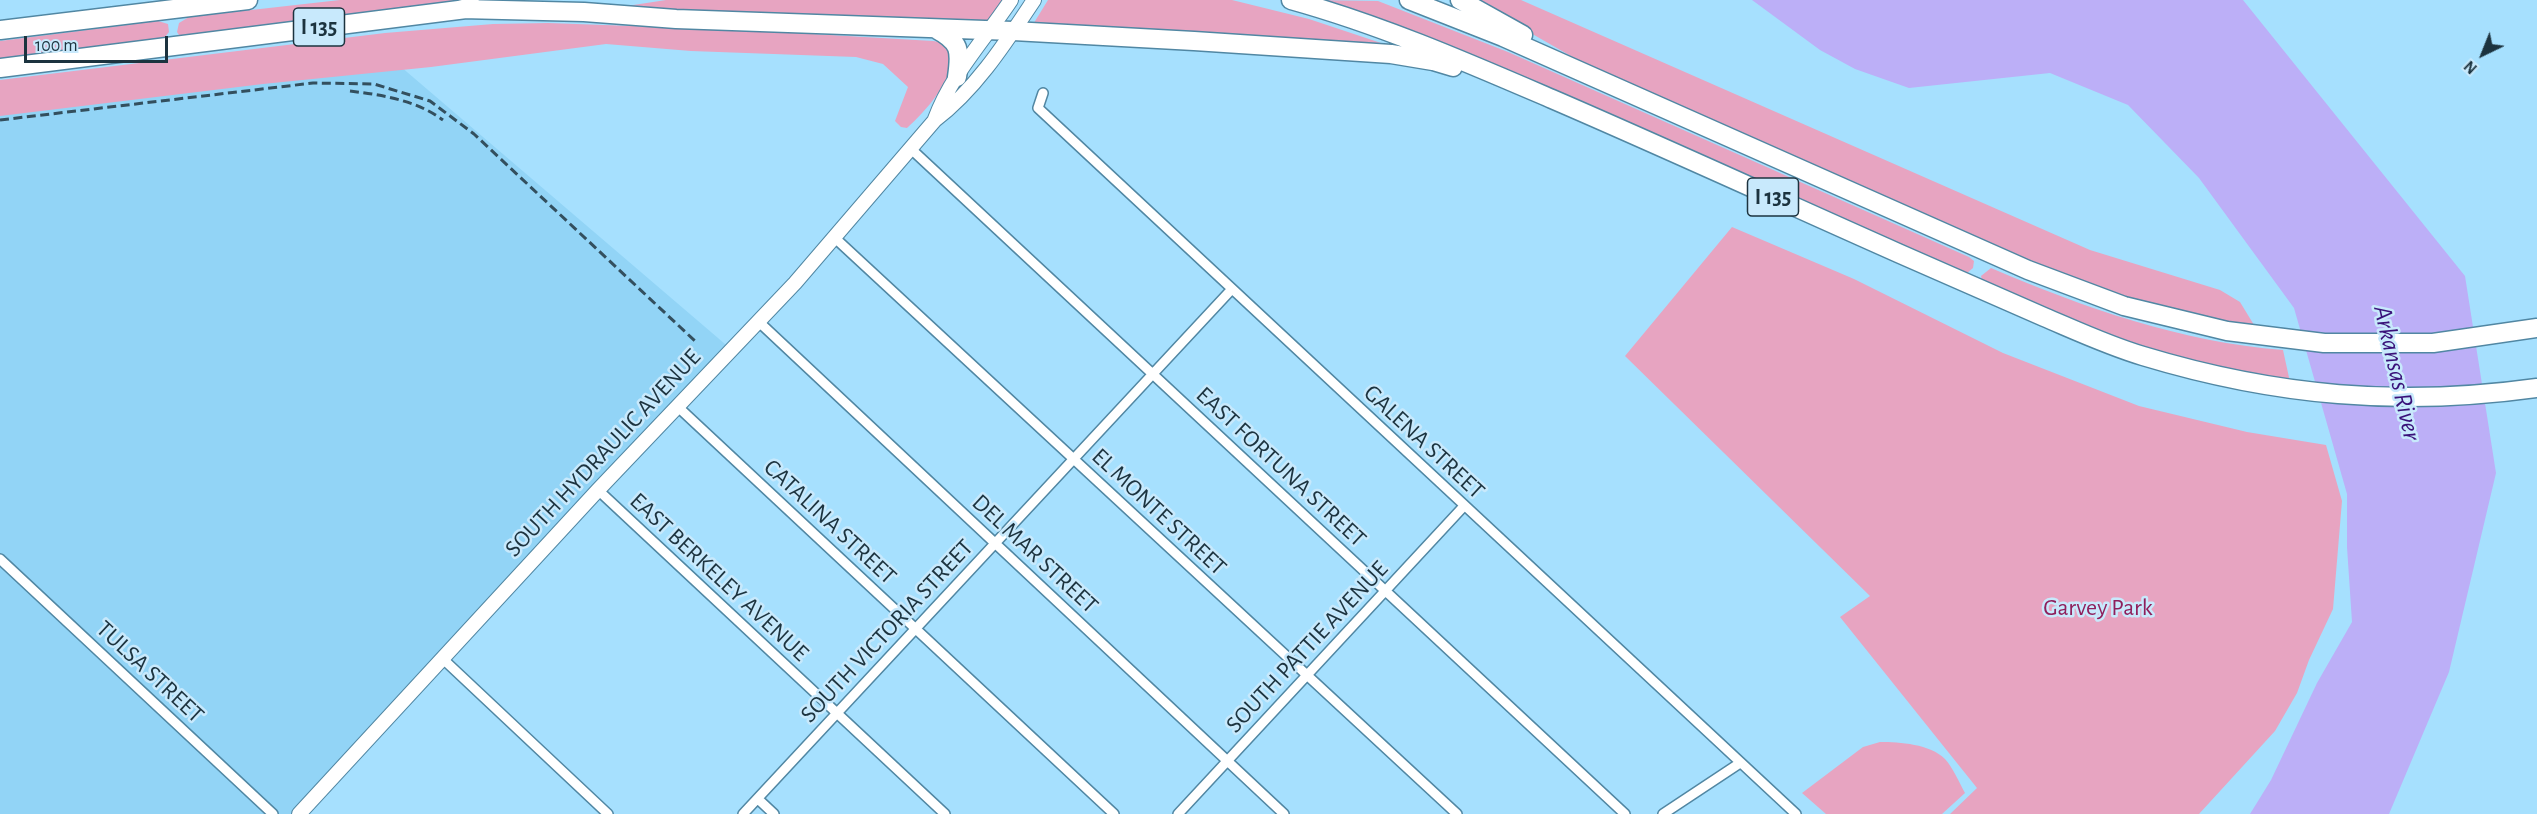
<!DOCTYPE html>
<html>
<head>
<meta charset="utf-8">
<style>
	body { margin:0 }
	#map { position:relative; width:2537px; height:814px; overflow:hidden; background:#a6e0fe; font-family:"Alegreya Sans",sans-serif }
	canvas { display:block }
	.north { position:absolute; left:2453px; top:24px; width:60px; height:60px; -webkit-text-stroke:4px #c8e9fc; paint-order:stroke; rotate:223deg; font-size:16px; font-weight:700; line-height:24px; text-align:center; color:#1c333f }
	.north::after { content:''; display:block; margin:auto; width:21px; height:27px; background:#1c333f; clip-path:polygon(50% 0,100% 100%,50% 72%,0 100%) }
	.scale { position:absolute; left:24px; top:36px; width:144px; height:27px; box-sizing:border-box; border:3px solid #1c333f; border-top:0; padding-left:8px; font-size:18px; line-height:21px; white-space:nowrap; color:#1c333f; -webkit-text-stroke:4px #c8e9fc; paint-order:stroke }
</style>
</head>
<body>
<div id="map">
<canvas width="2537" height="814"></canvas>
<div class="north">N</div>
<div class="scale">100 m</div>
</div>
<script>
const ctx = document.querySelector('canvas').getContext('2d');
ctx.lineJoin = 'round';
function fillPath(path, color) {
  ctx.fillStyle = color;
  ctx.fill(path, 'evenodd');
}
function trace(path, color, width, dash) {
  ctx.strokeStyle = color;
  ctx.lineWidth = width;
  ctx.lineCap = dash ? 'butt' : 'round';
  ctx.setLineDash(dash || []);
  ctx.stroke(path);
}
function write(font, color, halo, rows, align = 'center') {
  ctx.font = font + ' "Alegreya Sans",sans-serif';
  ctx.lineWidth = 5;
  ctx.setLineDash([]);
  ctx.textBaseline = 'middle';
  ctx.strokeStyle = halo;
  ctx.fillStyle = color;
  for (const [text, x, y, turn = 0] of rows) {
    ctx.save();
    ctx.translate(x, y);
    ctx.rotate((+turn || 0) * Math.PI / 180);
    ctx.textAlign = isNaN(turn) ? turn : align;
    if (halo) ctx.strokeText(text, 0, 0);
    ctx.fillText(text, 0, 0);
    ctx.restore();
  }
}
const built = new Path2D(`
	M400,66L732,350L299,814H0V101Z`);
const green = new Path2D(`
	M340,0H501L181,38L177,32L179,23L189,17Z
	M666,0H1003L988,25L614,8Z
	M1048,0H1232L1309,19L1399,49L1032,26Z
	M1313,0L1378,1L1508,52L1969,257L1974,261L1973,268L1967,273L1958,271Z
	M1473,0H1521L2090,250L2220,290L2240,302L2254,325L2212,320L2128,299L2048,269L1590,67Z
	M158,21L168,24L169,32L161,42L0,59V41Z
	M548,23L744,30L933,41C942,42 948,45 950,54C956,78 925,112 907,128L901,127L895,121L908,87L883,64L856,57L691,51L606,44L431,67L263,84L0,116V80L385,33L493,24Z
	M1732,227L1854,279L2003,353L2139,406L2247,432L2326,445L2342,501L2333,609L2309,660L2297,693L2275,731L2199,814H1950L1977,788L1840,617L1870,596L1625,356Z
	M1991,268C2085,308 2181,342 2283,350L2290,382L2166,356L2116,341L1982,280L1981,276Z
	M1880,742C1900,742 1930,744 1945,759C1953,768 1959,782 1965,793L1942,814H1826L1802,793L1863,747Z`);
const water = new Path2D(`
	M1752,0H2243L2465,276L2496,473L2449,672L2389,814H2250L2271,780L2317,683L2352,622L2347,547V494L2294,308L2199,178L2128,105L2050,73L1909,88L1855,69L1820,50Z`);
const street = new Path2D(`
	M1043,93L1038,108L1796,814
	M910,148L1625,814
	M835,238L1457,814
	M759,322L1284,814
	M677,406L1114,814
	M598,490L945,814
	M0,559L273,814
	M443,659L608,814
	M758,799L774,814
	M743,814L1231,290
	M1178,814L1464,506
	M1663,814L1740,763`);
const secondary = new Path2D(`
	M935,119C951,75 985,39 1011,0
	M299,814L598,490L795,283L935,120C976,89 1006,42 1034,0`);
const highway = new Path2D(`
	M1291,0C1381,25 1466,62 1552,99C1668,149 1783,202 1898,253C1947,274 1995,296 2044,317C2077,331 2109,346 2143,356C2275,396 2401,407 2537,388
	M1409,0L1503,37L2028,270L2124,306L2227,331L2324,343H2433L2537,328
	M1460,0L1523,35
	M462,9L584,12L676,19L1013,31L1194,41L1391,54L1433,61L1453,67
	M936,29C960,42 961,50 957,77
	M0,30L248,0
	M0,68L474,8`);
const rail = new Path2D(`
	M350,91C382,95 416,100 443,120
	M0,120L313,83L374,84L430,101L474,134L695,341`);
const shields = [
	[319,27,51],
	[1773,197,51]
];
const shieldNames = [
	["I 135",319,27],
	["I 135",1773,197]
];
const streetNames = [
	["GALENA STREET",1424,442,43],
	["SOUTH HYDRAULIC AVENUE",603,453,-47],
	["EAST FORTUNA STREET",1281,467,43],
	["EL MONTE STREET",1159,512,43],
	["CATALINA STREET",830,522,43],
	["DEL MAR STREET",1035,554,43],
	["EAST BERKELEY AVENUE",719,577,43],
	["SOUTH VICTORIA STREET",887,631,-47],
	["SOUTH PATTIE AVENUE",1307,647,-47],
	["TULSA STREET",150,672,43]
];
const parkNames = [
	["Garvey Park",2098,608]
];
const waterNames = [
	["Arkansas River",2397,373,77]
];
fillPath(built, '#92d4f6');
fillPath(green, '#e7a4c1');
fillPath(water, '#bcaff7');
trace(street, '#5187a3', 12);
trace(secondary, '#5187a3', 16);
trace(highway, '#5187a3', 21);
trace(street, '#fff', 9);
trace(secondary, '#fff', 14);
trace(highway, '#fff', 18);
trace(rail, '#334f5e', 3, [9, 4.5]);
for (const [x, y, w] of shields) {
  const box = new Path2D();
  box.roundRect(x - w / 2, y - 19, w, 38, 4.5);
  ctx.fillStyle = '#c8e9fc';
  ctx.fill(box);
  trace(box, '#1c333f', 1.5);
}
write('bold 22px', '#1c333f', null, shieldNames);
write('24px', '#1c333f', '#c8e9fc', streetNames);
write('24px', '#8f1f5c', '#c8e9fc', parkNames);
write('italic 26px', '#391179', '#c8e9fc', waterNames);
</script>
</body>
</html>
